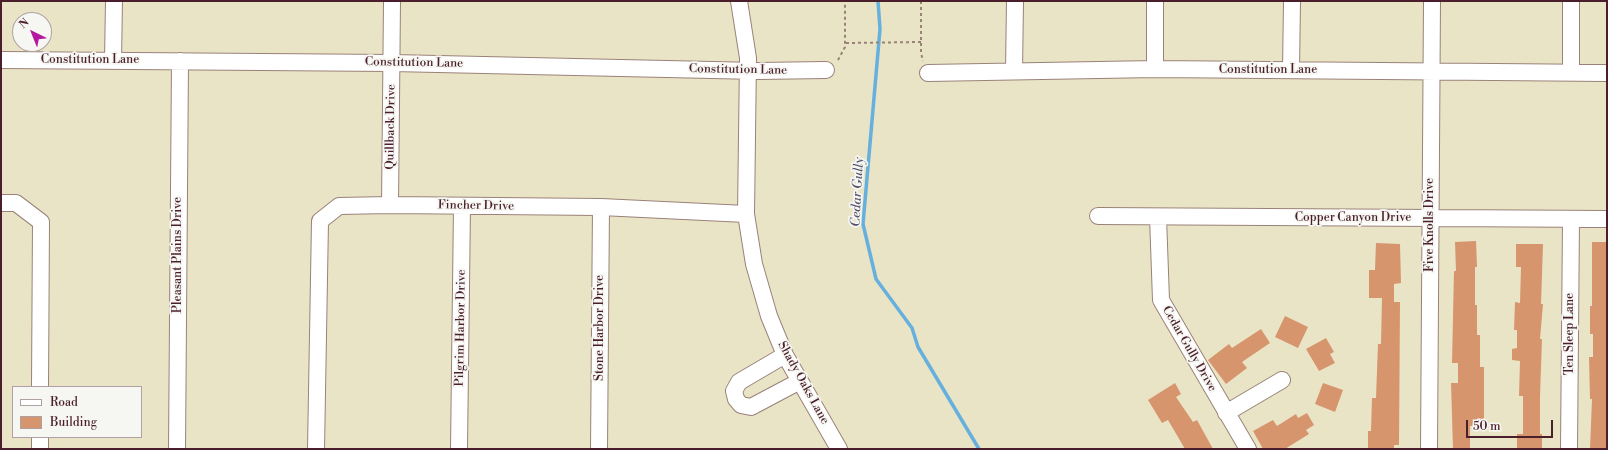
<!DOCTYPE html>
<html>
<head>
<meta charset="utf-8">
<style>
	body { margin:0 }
	#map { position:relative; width:1608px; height:450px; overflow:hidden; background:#eae4c7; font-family:"Libre Bodoni",serif }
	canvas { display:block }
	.frame { position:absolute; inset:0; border:2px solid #4a1f2b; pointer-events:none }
	.legend { position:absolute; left:12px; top:386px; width:130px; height:52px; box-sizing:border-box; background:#f6f6f2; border:1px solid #b1a0a2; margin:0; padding:5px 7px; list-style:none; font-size:12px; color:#4a1f2b }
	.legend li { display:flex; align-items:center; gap:8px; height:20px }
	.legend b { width:20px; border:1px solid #b1a0a2 }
	.north { position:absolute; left:12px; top:12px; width:40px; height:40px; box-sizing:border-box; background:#f6f6f2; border:1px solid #b1a0a2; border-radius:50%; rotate:317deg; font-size:11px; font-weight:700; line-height:16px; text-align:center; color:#4a1f2b }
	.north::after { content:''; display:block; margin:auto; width:14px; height:18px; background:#b5179e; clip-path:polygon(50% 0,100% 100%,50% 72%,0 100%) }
	.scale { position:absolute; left:1466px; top:420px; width:87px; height:18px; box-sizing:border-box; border:2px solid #4a1f2b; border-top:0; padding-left:5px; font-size:12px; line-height:14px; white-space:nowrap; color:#4a1f2b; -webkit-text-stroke:3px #f6f6f2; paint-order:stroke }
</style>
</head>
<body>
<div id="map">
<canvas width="1608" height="450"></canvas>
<div class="frame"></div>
<ul class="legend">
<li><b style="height:5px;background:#fff"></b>Road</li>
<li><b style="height:11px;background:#d6956d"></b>Building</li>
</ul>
<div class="north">N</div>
<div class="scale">50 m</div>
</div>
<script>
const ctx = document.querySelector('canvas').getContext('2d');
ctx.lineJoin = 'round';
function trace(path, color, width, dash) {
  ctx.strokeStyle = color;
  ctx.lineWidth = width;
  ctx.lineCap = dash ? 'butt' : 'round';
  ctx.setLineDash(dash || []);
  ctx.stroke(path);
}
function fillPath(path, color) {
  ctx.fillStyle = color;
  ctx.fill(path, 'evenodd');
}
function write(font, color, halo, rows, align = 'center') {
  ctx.font = font + ' "Libre Bodoni",serif';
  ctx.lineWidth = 3.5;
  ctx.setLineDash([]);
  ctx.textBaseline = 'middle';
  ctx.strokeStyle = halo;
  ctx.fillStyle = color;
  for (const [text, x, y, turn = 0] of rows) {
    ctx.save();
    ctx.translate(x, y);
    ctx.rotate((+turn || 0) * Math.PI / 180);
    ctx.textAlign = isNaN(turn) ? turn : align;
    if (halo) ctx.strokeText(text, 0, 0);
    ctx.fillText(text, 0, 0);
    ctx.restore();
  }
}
const stream = new Path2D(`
	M878,1L880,29L863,224L876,279L912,328L918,347L979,449`);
const building = new Path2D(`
	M1476,241L1477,267H1475V305H1477V335H1480V367H1484V426H1470V449H1453L1451,383H1458V363H1452L1454,271H1456L1455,242Z
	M1592,242H1607V449H1590L1592,399H1590L1589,357H1593V334H1590V306H1592Z
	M1376,243L1400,244L1401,283L1394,284V302H1400L1399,445H1394V449H1368V431H1371L1372,398H1376L1378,344H1381L1382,298H1369V270H1375Z
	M1516,244H1543L1541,304H1543L1540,339H1542L1540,396V434H1542V449H1517V434H1523V396H1519L1520,361L1512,360V349L1517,348V330H1514L1515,302L1520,303L1521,267H1516Z
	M1285,316L1308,327L1298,348L1275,337Z
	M1261,329L1270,343L1242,362L1247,368L1226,384L1208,360L1229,344L1232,348Z
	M1326,338L1334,352L1330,354L1335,363L1319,371L1306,349Z
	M1175,383L1181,394L1176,397L1193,422L1197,420L1213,449H1185L1168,420L1162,423L1148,400Z
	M1323,383L1343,390L1335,412L1315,404Z
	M1307,413L1314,425L1306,430L1309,434L1285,449H1263L1253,431L1273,420L1277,426L1296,414L1298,418Z`);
const path = new Path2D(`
	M921,1V53L923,61
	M846,43L921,42
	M838,60L845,47V1`);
const minor = new Path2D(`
	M739,1L748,58L746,214L754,264L769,316L785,355L839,449
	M1155,1V69
	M1571,1V72
	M1,60L392,63L758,71L826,70
	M113,60L114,1
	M1291,70L1292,1
	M1014,71L1015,1
	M928,73L1155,69L1607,73
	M1,203H16L41,222L40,387
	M390,205L392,1
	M1098,216L1607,219
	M1158,217L1161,300L1248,449
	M785,355L739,382L734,391L736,399L741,405L751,407L800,381
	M1226,413L1282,380
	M40,449V437
	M177,449L180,61
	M316,449L320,221L339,206L390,205L601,207L746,214
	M459,449L462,206
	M599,449L601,207
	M1429,449L1432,1
	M1569,449L1571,219`);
const streetNames = [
	["Constitution Lane",90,60],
	["Constitution Lane",414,63,1],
	["Constitution Lane",738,70,1],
	["Constitution Lane",1268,70],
	["Quillback Drive",391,127,-89],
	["Fincher Drive",476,206,1],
	["Copper Canyon Drive",1353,218],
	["Five Knolls Drive",1430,225,-90],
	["Pleasant Plains Drive",178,255,-90],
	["Pilgrim Harbor Drive",461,328,-89],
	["Stone Harbor Drive",600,328,-90],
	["Ten Sleep Lane",1570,334,-90],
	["Cedar Gully Drive",1189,349,60],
	["Shady Oaks Lane",803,383,61]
];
const waterNames = [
	["Cedar Gully",858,192,-87]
];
trace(stream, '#66b0de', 3.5);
fillPath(building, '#d6956d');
trace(minor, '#9a8279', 18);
trace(path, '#9a8279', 2, [3, 3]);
trace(minor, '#fff', 16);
write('12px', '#4a1f2b', '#f6f6f2', streetNames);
write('italic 13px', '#54526a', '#f6f6f2', waterNames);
</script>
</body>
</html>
